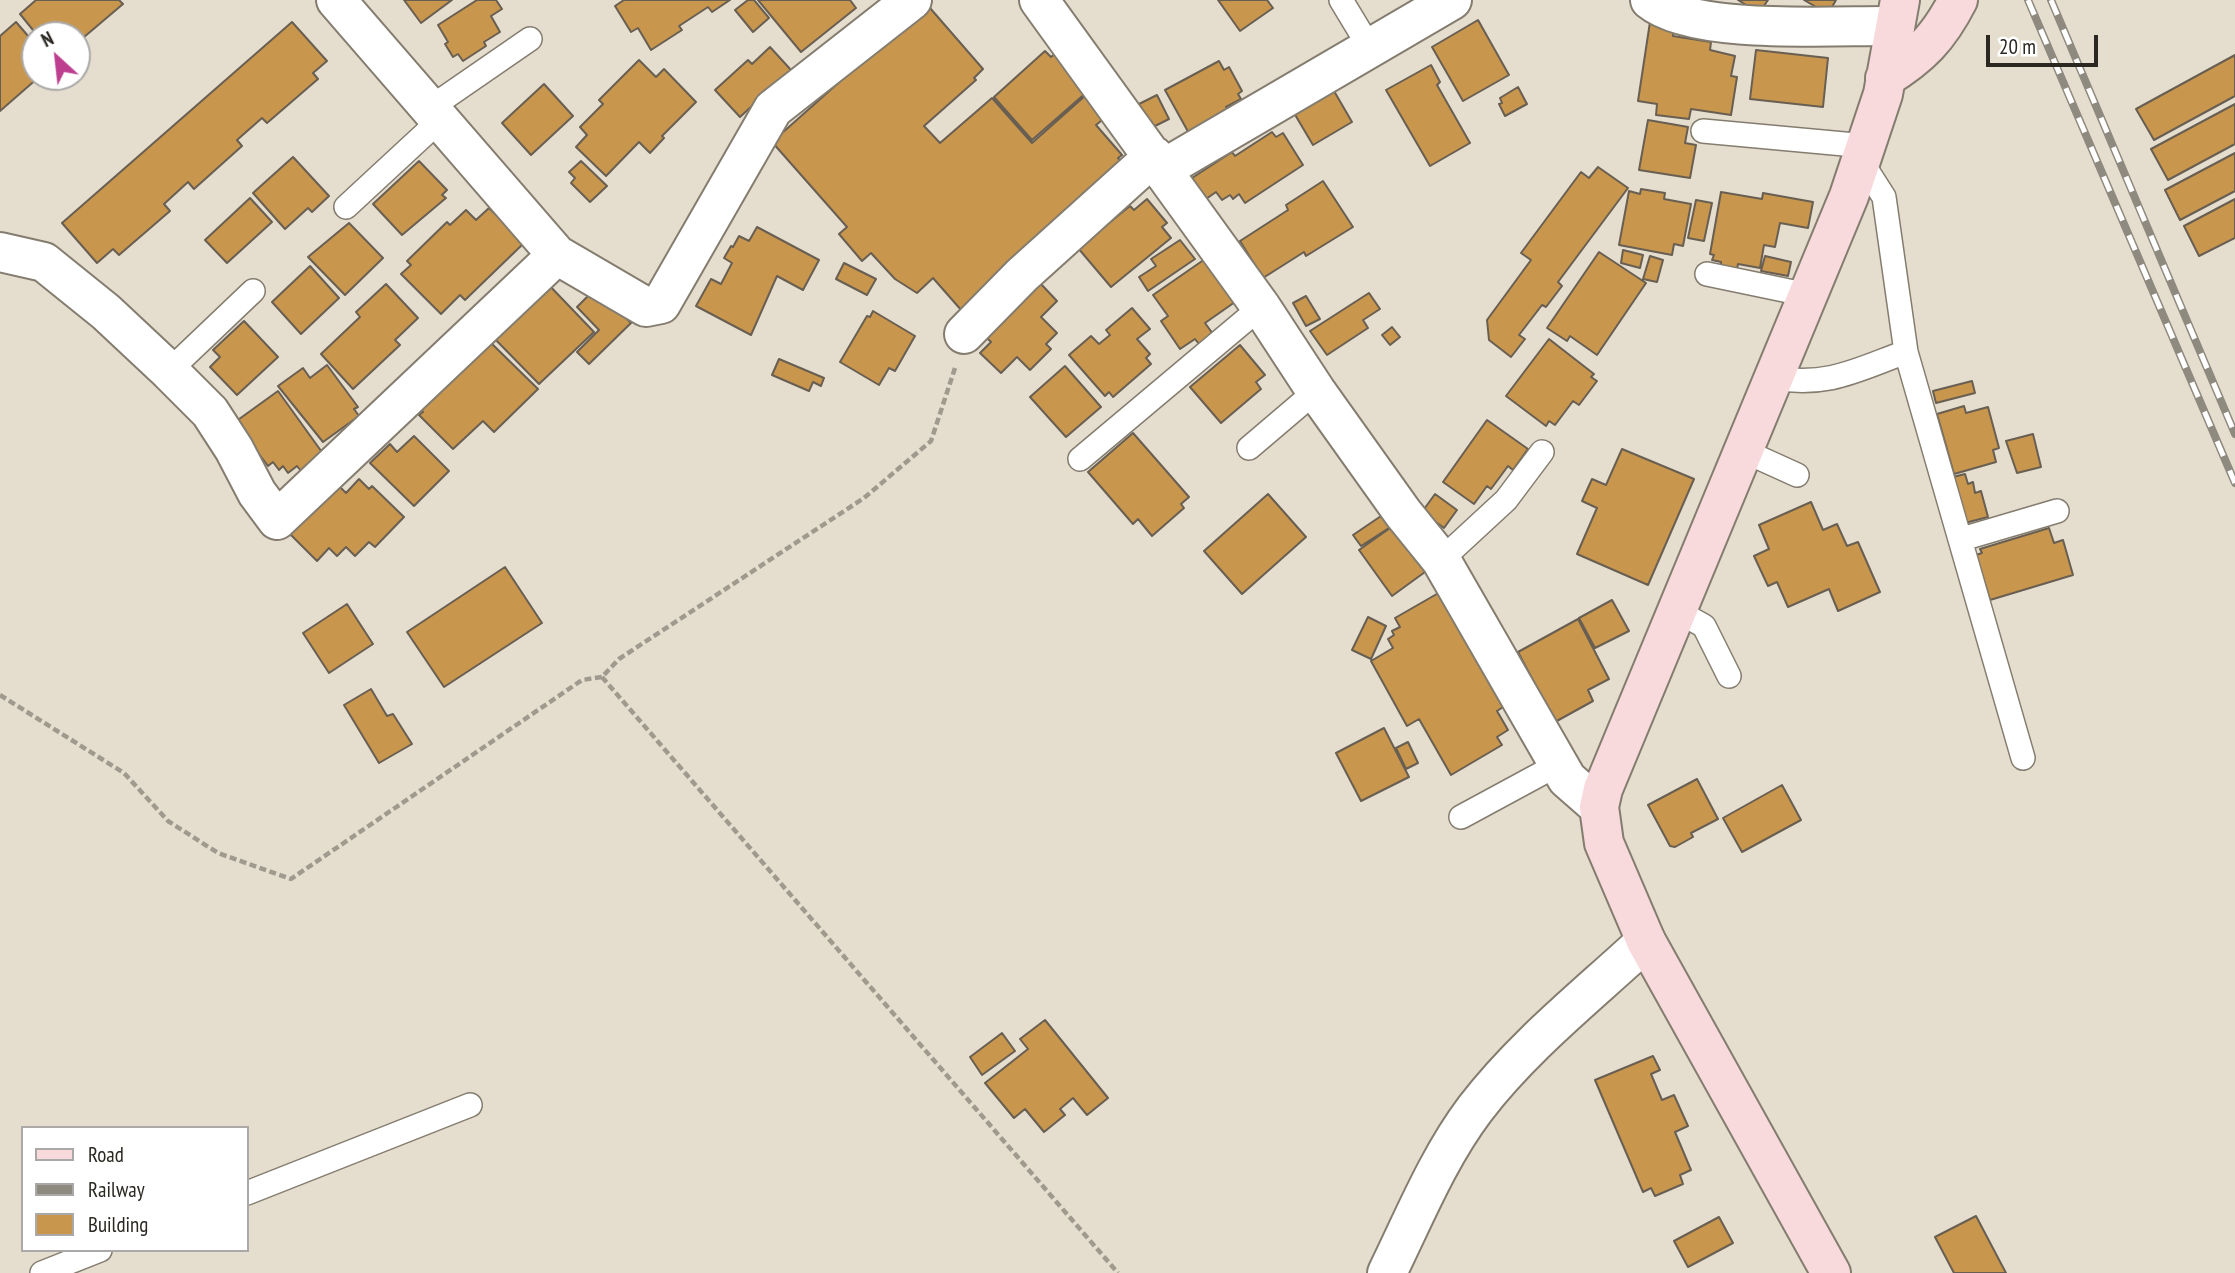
<!DOCTYPE html>
<html>
<head>
<meta charset="utf-8">
<style>
	body { margin:0 }
	#map { position:relative; width:2235px; height:1273px; overflow:hidden; background:#e5ddce; font-family:"PT Sans Narrow",sans-serif }
	canvas { display:block }
	.legend { position:absolute; left:21px; top:1126px; width:228px; height:126px; box-sizing:border-box; background:#fff; border:2px solid #aaa9a7; margin:0; padding:9px 12px; list-style:none; font-size:21px; color:#2b2822 }
	.legend li { display:flex; align-items:center; gap:14px; height:35px }
	.legend b { width:35px; border:2px solid #aaa9a7 }
	.north { position:absolute; left:21px; top:21px; width:70px; height:70px; box-sizing:border-box; background:#fff; border:2px solid #aaa9a7; border-radius:50%; rotate:333deg; font-size:19px; font-weight:700; line-height:28px; text-align:center; color:#2b2822 }
	.north::after { content:''; display:block; margin:auto; width:24px; height:32px; background:#bd4090; clip-path:polygon(50% 0,100% 100%,50% 72%,0 100%) }
	.scale { position:absolute; left:1986px; top:35px; width:112px; height:32px; box-sizing:border-box; border:4px solid #2b2822; border-top:0; padding-left:9px; font-size:21px; line-height:24px; white-space:nowrap; color:#2b2822; -webkit-text-stroke:5px #fff; paint-order:stroke }
</style>
</head>
<body>
<div id="map">
<canvas width="2235" height="1273"></canvas>
<ul class="legend">
<li><b style="height:9px;background:#f8dadc"></b>Road</li>
<li><b style="height:9px;background:#8f8a7f"></b>Railway</li>
<li><b style="height:19px;background:#c9964d"></b>Building</li>
</ul>
<div class="north">N</div>
<div class="scale">20 m</div>
</div>
<script>
const ctx = document.querySelector('canvas').getContext('2d');
ctx.lineJoin = 'round';
function fillPath(path, color) {
  ctx.fillStyle = color;
  ctx.fill(path, 'evenodd');
}
function trace(path, color, width, dash) {
  ctx.strokeStyle = color;
  ctx.lineWidth = width;
  ctx.lineCap = dash ? 'butt' : 'round';
  ctx.setLineDash(dash || []);
  ctx.stroke(path);
}
const building = new Path2D(`
	M36,0H119L123,4L77,43V35H37L20,14Z
	M404,0H452L421,23Z
	M477,0H496L502,9L491,16L500,32L484,42L486,46L463,61L458,54L453,57L445,44L448,42L438,25Z
	M624,0H730L712,12L708,7L679,26L682,30L651,50L638,28L631,32L615,6Z
	M748,0H754L769,18L753,32L735,10Z
	M758,0H850L856,8L801,52Z
	M1218,0H1267L1273,8L1240,31Z
	M1738,0H1768L1759,13Z
	M1804,0H1836L1828,14Z
	M930,8L983,69L974,78L976,80L924,126L940,143L992,98L1032,143L1086,95L1106,117L1096,125L1122,155L1118,158L1127,169L962,311L933,278L917,293L895,279L871,253L862,261L839,234L847,227L772,142L891,36L894,39Z
	M1478,20L1509,75L1463,101L1432,47Z
	M16,22L35,44V77H39L0,111V36Z
	M292,22L327,61L313,73L318,79L267,123L262,118L237,140L242,146L194,189L188,182L164,204L170,211L119,255L113,249L97,263L62,223Z
	M1650,22L1674,25L1673,36L1711,42L1710,50L1735,56L1731,76L1737,77L1731,115L1691,109L1689,119L1656,115L1657,104L1638,101Z
	M770,47L791,70L740,117L715,90L748,60L752,64Z
	M1756,50L1828,58L1823,107L1750,99Z
	M1045,51L1051,57L1056,53L1088,91L1032,140L994,97Z
	M2235,55V96L2154,140L2136,109Z
	M639,60L656,77L664,69L696,102L662,136L664,138L650,153L639,142L606,176L576,147L587,135L580,127L603,104L599,100Z
	M1219,61L1224,70L1229,67L1242,91L1238,94L1241,99L1226,107L1230,115L1191,137L1165,90Z
	M1431,65L1440,82L1437,85L1470,143L1430,166L1386,90Z
	M544,84L573,116L531,155L502,123Z
	M1518,87L1527,104L1505,116L1499,104L1502,103L1500,98Z
	M1334,91L1352,122L1313,145L1294,113Z
	M1157,95L1169,119L1151,128L1139,104Z
	M2235,104V144L2168,180L2151,149Z
	M1648,120L1688,127L1685,143L1696,145L1690,178L1639,170Z
	M1272,132L1276,137L1283,133L1303,165L1245,203L1239,194L1233,199L1230,195L1222,200L1216,192L1206,199L1192,178L1232,152L1235,156Z
	M2235,153V191L2180,220L2165,190Z
	M293,157L329,196L312,212L308,208L285,229L253,193Z
	M419,161L447,190L442,195L446,198L402,235L373,204Z
	M581,161L607,186L590,202L571,183L575,178L569,172Z
	M1598,167L1628,188L1558,282L1562,286L1546,307L1542,305L1519,335L1525,339L1511,357L1489,340L1487,320L1531,260L1521,253L1581,172L1589,178Z
	M1323,181L1353,227L1306,256L1304,252L1263,278L1240,241L1288,210L1286,205Z
	M1641,189L1665,193L1664,199L1691,204L1683,246L1674,244L1672,255L1619,245L1629,191L1640,194Z
	M1721,192L1762,199L1763,193L1813,202L1808,228L1780,223L1775,247L1764,245L1760,268L1738,264L1737,269L1721,266V262L1712,260L1714,255L1710,254Z
	M250,198L272,222L227,263L205,240Z
	M1147,199L1167,223L1162,227L1171,238L1111,287L1078,248L1130,206L1134,210Z
	M2235,199V238L2199,256L2184,226Z
	M1696,200L1712,203L1704,241L1688,238Z
	M489,208L524,243L465,300L460,295L441,314L401,274L411,265L407,261L447,222L450,225L466,210L476,220Z
	M349,223L383,258L345,295L308,257Z
	M757,227L819,260L803,290L777,276L751,335L696,306L711,279L721,284L732,263L724,258L731,246L733,247L739,236L749,241Z
	M1180,240L1195,259L1148,291L1139,277L1156,266L1151,259Z
	M1623,250L1643,255L1640,268L1621,263Z
	M1599,252L1646,283L1597,355L1570,336L1567,341L1547,328Z
	M1650,256L1663,260L1657,282L1643,279Z
	M1765,256L1791,262L1788,276L1761,271Z
	M1205,259L1235,302L1205,323L1213,334L1199,344L1195,339L1180,349L1161,321L1168,316L1153,295Z
	M844,263L876,279L867,295L836,279Z
	M310,266L339,298L301,334L272,302Z
	M546,282L594,332L539,384L491,335Z
	M1040,283L1057,301L1041,317L1057,333L1046,344L1051,349L1030,370L1017,357L1001,373L980,353L991,342L986,337Z
	M386,284L418,318L395,340L400,345L353,389L321,354L360,317L356,312Z
	M1369,293L1380,309L1363,320L1368,328L1327,355L1310,331Z
	M590,294L616,308L631,323L589,364L577,352L599,330L577,307Z
	M1306,296L1320,319L1306,326L1293,303Z
	M1132,308L1150,329L1137,339L1150,354L1146,358L1151,364L1113,397L1109,392L1105,396L1069,355L1091,336L1099,344L1110,335L1106,330Z
	M873,311L915,336L895,371L889,368L879,385L840,362L867,316L870,317Z
	M244,321L278,357L237,395L210,367L220,357L213,350Z
	M1392,327L1400,337L1390,345L1382,335Z
	M1549,339L1594,374L1591,377L1597,381L1579,405L1573,401L1555,425L1549,421L1546,426L1506,396Z
	M488,340L538,389L494,432L483,421L453,449L419,415L423,412L417,406Z
	M1240,345L1265,375L1256,382L1261,389L1221,423L1190,387Z
	M779,359L824,378L821,386L813,382L809,391L772,375Z
	M327,365L358,407L354,409L359,416L323,442L278,386L303,368L310,378Z
	M1065,366L1101,407L1066,437L1030,397Z
	M1972,381L1975,393L1936,403L1933,391Z
	M278,391L324,455L301,471L297,466L288,473L283,466L279,470L273,462L268,466L235,422Z
	M1964,406L1966,413L1988,407L1999,448L1993,450L1996,462L1954,474L1937,414Z
	M1487,420L1528,449L1513,470L1508,466L1491,489L1487,486L1474,504L1443,482Z
	M1133,433L1189,497L1181,504L1184,508L1152,536L1138,519L1133,524L1088,472Z
	M2033,434L2041,467L2017,473L2006,441Z
	M414,436L449,471L414,506L370,463L390,444L397,452Z
	M1622,449L1694,479L1648,585L1577,554L1597,508L1582,501L1592,479L1606,485Z
	M1965,474L1968,484L1973,482L1975,493L1981,491L1988,517L1965,523L1953,477Z
	M359,479L369,489L372,486L404,517L375,547L369,542L355,556L346,547L337,556L329,548L317,561L290,534L338,485L346,493Z
	M1268,494L1306,537L1242,594L1204,551Z
	M1435,494L1457,510L1444,528L1422,512Z
	M1811,502L1823,530L1837,524L1847,546L1858,542L1880,592L1838,611L1829,589L1788,607L1777,582L1768,586L1754,556L1769,549L1759,525Z
	M1384,514L1392,526L1361,546L1353,535Z
	M1393,526L1425,572L1392,596L1359,550Z
	M2049,528L2054,543L2063,540L2073,575L1990,600L1976,555L1982,553L1980,549Z
	M505,567L542,623L444,687L407,632Z
	M1442,591L1462,626L1458,628L1503,707L1497,711L1508,730L1497,737L1502,745L1451,775L1419,719L1407,726L1371,661L1393,648L1388,639L1394,635L1392,631L1400,627L1395,618Z
	M1612,600L1629,631L1595,648L1579,618Z
	M347,604L373,644L329,673L303,633Z
	M1368,617L1386,626L1371,659L1352,650Z
	M1578,619L1609,679L1588,690L1593,701L1555,722L1518,652Z
	M371,689L387,716L393,714L412,744L379,763L344,705Z
	M1384,728L1409,777L1361,801L1336,753Z
	M1408,742L1418,763L1406,769L1396,748Z
	M1697,779L1718,819L1691,833L1693,837L1675,847L1670,846L1648,805Z
	M1782,785L1801,820L1742,852L1723,818Z
	M1045,1020L1108,1098L1087,1115L1073,1098L1060,1109L1065,1115L1044,1132L1025,1109L1014,1118L985,1083L1028,1049L1020,1039Z
	M1002,1033L1015,1051L982,1075L970,1057Z
	M1653,1056L1660,1070L1651,1074L1662,1100L1674,1095L1688,1126L1675,1132L1691,1170L1680,1175L1683,1184L1655,1196L1651,1188L1643,1192L1595,1080Z
	M1976,1216L2006,1273H1954L1935,1237Z
	M1719,1217L1733,1243L1688,1267L1674,1241Z`);
const path = new Path2D(`
	M602,677L1118,1273
	M0,695L124,773L168,821L218,853L291,879L582,680L602,677L619,659L864,498L931,441L955,368`);
const lane = new Path2D(`
	M1341,0L1370,48
	M430,108L530,39
	M1703,131L1866,146
	M1861,161L1884,197L1906,352L2023,758
	M346,207L440,120
	M1707,274L1808,295
	M169,371L253,291
	M1774,378C1829,387 1856,370 1906,352
	M1249,448L1316,391
	M1744,451L1797,475
	M1080,459L1261,307
	M1962,539L2057,511
	M1441,560L1506,500L1542,452
	M1677,611L1704,626L1729,676
	M1461,817L1559,764
	M247,1193L470,1105
	M42,1273L100,1250`);
const street = new Path2D(`
	M336,0L557,255L646,307L661,304L773,109L912,0
	M1039,0L1261,307L1316,391L1403,513L1441,560L1567,779L1599,807
	M1650,0C1694,36 1837,25 1895,26
	M1163,169L1452,0
	M0,252L44,262L106,312L169,371L210,412L234,449L257,493L277,520L557,255
	M964,334L1022,275L1154,156
	M1387,1273C1414,1218 1438,1158 1475,1109C1523,1046 1588,995 1646,941`);
const secondary = new Path2D(`
	M1885,78C1921,56 1939,37 1958,0
	M1831,1273L1646,941L1604,843L1599,807L1603,789L1849,196L1883,94L1900,0`);
const rail = new Path2D(`
	M2028,0L2235,483
	M2051,0L2235,434`);
fillPath(building, '#c9964d');
trace(building, '#685f52', 2);
trace(lane, '#847d6f', 26);
trace(street, '#847d6f', 42);
trace(secondary, '#847d6f', 42);
trace(path, '#a09a8e', 4.5, [7, 3.5]);
trace(lane, '#fff', 23);
trace(street, '#fff', 38);
trace(secondary, '#f8dadc', 38);
trace(rail, '#8f8a7f', 8);
trace(rail, '#fff', 5, [16]);
</script>
</body>
</html>
